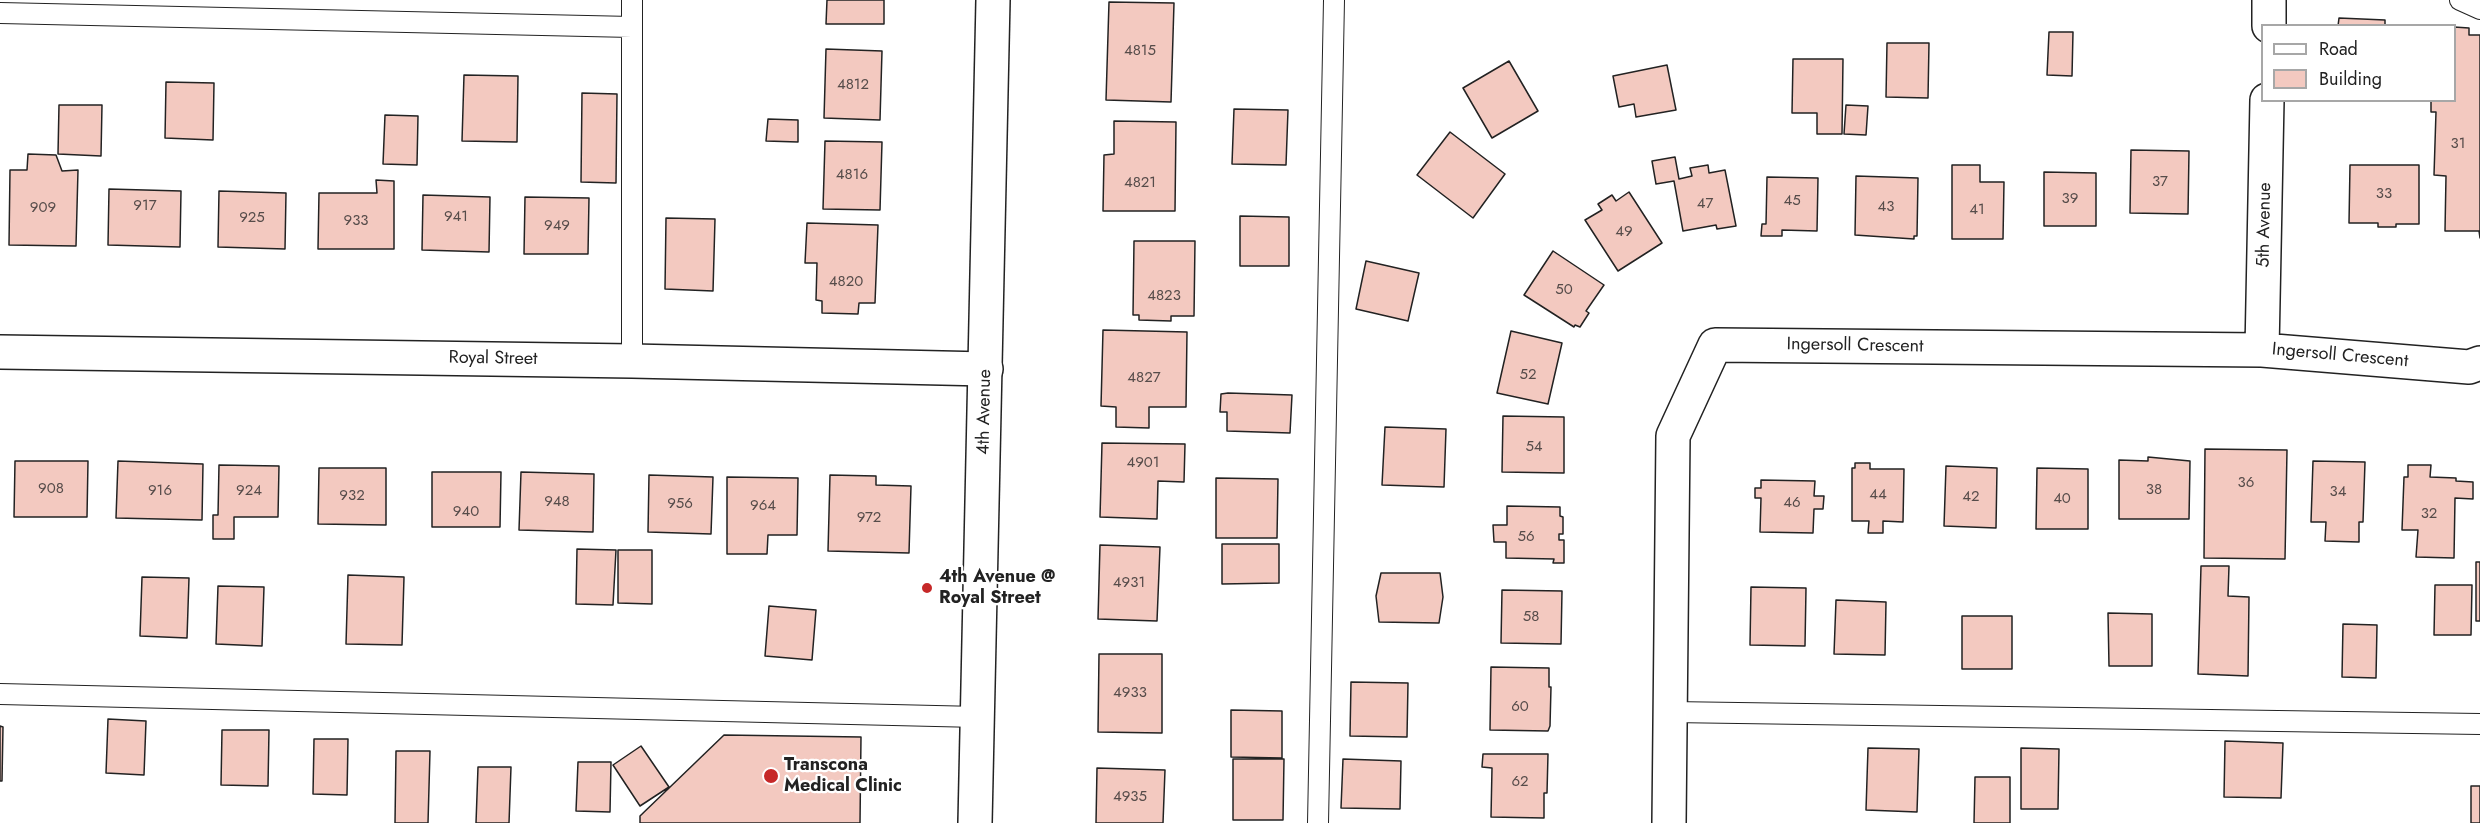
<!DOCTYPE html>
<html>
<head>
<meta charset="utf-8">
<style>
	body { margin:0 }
	#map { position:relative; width:2480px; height:823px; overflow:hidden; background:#fff; font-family:Jost,sans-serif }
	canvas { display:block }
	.legend { position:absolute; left:2261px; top:24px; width:195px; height:78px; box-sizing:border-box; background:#fff; border:2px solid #a7a7a7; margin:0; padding:8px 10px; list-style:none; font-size:18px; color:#222 }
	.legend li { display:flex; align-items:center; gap:12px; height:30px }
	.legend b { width:30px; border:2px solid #a7a7a7 }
</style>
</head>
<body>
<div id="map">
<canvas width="2480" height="823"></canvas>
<ul class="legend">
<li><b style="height:8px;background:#fff"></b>Road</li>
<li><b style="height:16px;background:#f3c9c0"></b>Building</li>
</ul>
</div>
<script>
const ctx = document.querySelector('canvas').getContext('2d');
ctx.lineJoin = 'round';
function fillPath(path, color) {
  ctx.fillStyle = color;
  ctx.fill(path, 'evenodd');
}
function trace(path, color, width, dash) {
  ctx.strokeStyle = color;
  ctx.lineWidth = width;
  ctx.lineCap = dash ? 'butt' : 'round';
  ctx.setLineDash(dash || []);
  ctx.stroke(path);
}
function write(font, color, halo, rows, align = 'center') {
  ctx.font = font + ' Jost,sans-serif';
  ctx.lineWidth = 4.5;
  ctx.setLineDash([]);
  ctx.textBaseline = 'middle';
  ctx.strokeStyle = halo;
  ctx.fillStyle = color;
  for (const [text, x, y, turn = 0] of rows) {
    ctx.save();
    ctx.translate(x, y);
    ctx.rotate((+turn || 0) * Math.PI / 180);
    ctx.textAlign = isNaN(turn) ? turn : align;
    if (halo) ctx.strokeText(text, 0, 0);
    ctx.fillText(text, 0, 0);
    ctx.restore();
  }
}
const building = new Path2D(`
	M827,0H884V24H826Z
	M1109,2L1174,3L1171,102L1106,100Z
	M2339,18L2385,20V26H2338Z
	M2454,27L2469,28V35H2480V238L2479,231H2445L2446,176L2434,175L2436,112H2431V100H2454Z
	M2049,32H2073L2072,76L2047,75Z
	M1887,43H1929L1928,98L1886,97Z
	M826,49L882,51L880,120L824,118Z
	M1793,59H1843L1842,134H1817V113H1792Z
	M1509,61L1538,111L1492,138L1463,88Z
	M1667,65L1676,110L1636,117L1634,104L1619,107L1613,76Z
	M464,75L518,76L517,142L462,141Z
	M166,82L214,83L213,140L165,138Z
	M582,93L617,94L616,183L581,182Z
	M59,105H102L101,156L58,154Z
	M1846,105L1868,106L1866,135L1844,134Z
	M1234,109L1288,110L1286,165L1232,164Z
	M385,115L418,116L417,165L383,164Z
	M768,119L798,120V142L766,141Z
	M1114,121L1176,122L1175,211H1103L1104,155L1114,154Z
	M1450,132L1505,174L1473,218L1417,175Z
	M825,141L882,142L880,210L823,209Z
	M2131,150L2189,151L2188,214L2130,213Z
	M28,154L56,155L62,171L78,170L76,246L9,245L10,170H27Z
	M1675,157L1679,179L1692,176L1690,168L1708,165L1709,173L1725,170L1736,226L1717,229L1716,225L1683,231L1674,181L1656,184L1652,161Z
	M1952,165H1980V182H2004L2003,239H1952Z
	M2350,165H2419V224H2396V227H2378V223H2349Z
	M2044,172L2096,173V226H2044Z
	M1856,176L1918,178L1917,236H1914V239L1855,235Z
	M1767,177L1818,178L1817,231L1782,230V236H1761L1762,224H1766Z
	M376,180L394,181V249H318L319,193H377Z
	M109,189L181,191L180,247L108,245Z
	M219,191L286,193L285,249L218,247Z
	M1629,192L1662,243L1618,271L1585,220L1602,210L1598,204L1612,195L1616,201Z
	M423,195L490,197L489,252L422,250Z
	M525,197L589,198L588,254H524Z
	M1240,216L1289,217V266H1240Z
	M666,218L715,219L713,291L665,289Z
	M807,223L878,225L875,303H859L858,314L822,313V301L816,300L817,263H805Z
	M1134,241H1195L1194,316H1171V321L1139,320V315H1133Z
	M1553,251L1604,285L1586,311L1589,313L1580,327L1575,325L1574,327L1524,295Z
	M1366,261L1419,273L1408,321L1356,309Z
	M1103,330L1187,332L1186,407H1149V428L1116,427V407L1101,406Z
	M1511,331L1562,343L1548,404L1497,393Z
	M1228,393L1292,395L1290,433L1227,431V412H1220L1221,394Z
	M1503,416L1564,417V473L1502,472Z
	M1385,427L1446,429L1444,487L1382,485Z
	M1102,443L1185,444L1184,482L1158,481L1157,519L1100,517Z
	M2205,449L2287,450L2285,559L2204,558Z
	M2148,457L2190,461L2189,519H2119V460L2148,461Z
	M15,461H88L87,517H14Z
	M118,461L203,464L202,520L116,518Z
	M2313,461L2365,462L2363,522H2359V542L2325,541L2326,522H2311Z
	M1855,463H1870V469H1904L1903,522L1883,521V533H1868L1869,521H1852V468H1855Z
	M219,465L279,466L278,517H234V539H213V515H218Z
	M2408,465H2431L2430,477L2456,478V481L2473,482V499L2455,498L2454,558L2416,557L2418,530H2402L2404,477H2408Z
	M1946,466L1997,468L1996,528L1944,526Z
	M319,468H386V525L318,524Z
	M2037,468L2088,469V529H2036Z
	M432,472H501L500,527H432Z
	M521,472L594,474L593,532L519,530Z
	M649,475L713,477L711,534L648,532Z
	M830,475L876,476V485L911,486L909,553L828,551Z
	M727,477L798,478L797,535H768L767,554H727Z
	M1216,478L1278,479L1277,538H1216Z
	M1761,480L1815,481L1814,496H1824L1823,509H1814L1813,533L1760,532L1761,498H1755V488H1761Z
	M1507,506L1560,507V516L1563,517V534H1559V540H1564V563H1553L1554,559L1506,558V542H1494L1493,525H1507Z
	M1222,544H1279V583L1222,584Z
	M1100,545L1160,547L1157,621L1098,619Z
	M577,549L616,550L613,605L576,604Z
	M618,550H652V604L618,603Z
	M2476,562H2480V621H2476Z
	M2201,566H2229L2228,596L2249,597L2248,676L2198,674Z
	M1381,573H1440L1443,597L1439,623L1379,622L1376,596Z
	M348,575L404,577L402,645L346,644Z
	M142,577L189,578L187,638L140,636Z
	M2435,585H2472L2471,635H2434Z
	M218,586L264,587L262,646L216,644Z
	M1751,587L1806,588L1805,646L1750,645Z
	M1502,590L1562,591L1561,644L1501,643Z
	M1836,600L1886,602L1885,655L1834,654Z
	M769,606L816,610L812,660L765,656Z
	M2108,613L2152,614V666H2109Z
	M1962,616H2012V669H1962Z
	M2343,624L2377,625L2376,678L2342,677Z
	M1099,654H1162V733L1098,732Z
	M1491,667L1549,668V687H1551L1550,726L1548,731L1490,730Z
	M1351,682L1408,683L1407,737L1350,736Z
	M1231,710L1282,711V758L1231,757Z
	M108,719L146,721L144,775L106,773Z
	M0,726L3,727L2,781H0Z
	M222,730H269L268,786L221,785Z
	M724,735L861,737L860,823H640V816Z
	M314,739H348L347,795L313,794Z
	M2225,741L2283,743L2281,798L2224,797Z
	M641,746L669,787L640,806L613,765Z
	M1868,748L1919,749L1917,812L1866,810Z
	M2021,748L2059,749L2058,809H2021Z
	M396,751H430L428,823H395Z
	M1483,754H1548L1547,793H1544V818L1491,817L1492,768L1482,767Z
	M1233,759H1284L1283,820H1233Z
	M1343,759L1401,761L1400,809L1341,808Z
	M578,762H611L610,812L576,811Z
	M478,767H511L509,823H476Z
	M1097,768L1165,770L1163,823H1096Z
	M1975,777H2010V823H1974Z
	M2471,786H2480V823H2471Z`);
const service = new Path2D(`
	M2460,0L2480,9
	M0,13L632,27V361
	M632,27V0
	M0,694L978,717
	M1671,712L2480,724
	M1318,823L1334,0`);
const minor = new Path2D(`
	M2269,26V0
	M2262,350L2267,100
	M0,352L632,361L986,369
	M1669,823L1673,436L1715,345L2262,350L2469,367L2480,363`);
const tertiary = new Path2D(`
	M975,823L993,0`);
const markers = [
	[927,588,6,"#c62828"],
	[771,776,8,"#c62828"]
];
const numberNames = [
	["4815",1140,51],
	["4812",853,85],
	["31",2458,144],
	["4816",852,175],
	["37",2160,182],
	["4821",1140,183],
	["33",2384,194],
	["39",2070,199],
	["45",1792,201],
	["47",1705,204],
	["917",145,206],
	["43",1886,207],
	["909",43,208],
	["41",1977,210],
	["941",456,217],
	["925",252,218],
	["933",356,221],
	["949",557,226],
	["49",1624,232],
	["4820",846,282],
	["50",1564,290],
	["4823",1164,296],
	["52",1528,375],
	["4827",1144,378],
	["54",1534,447],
	["4901",1143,463],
	["36",2246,483],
	["908",51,489],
	["38",2154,490],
	["916",160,491],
	["924",249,491],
	["34",2338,492],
	["44",1878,495],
	["932",352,496],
	["42",1971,497],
	["40",2062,499],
	["948",557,502],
	["46",1792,503],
	["956",680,504],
	["964",763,506],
	["940",466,512],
	["32",2429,514],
	["972",869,518],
	["56",1526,537],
	["4931",1129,583],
	["58",1531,617],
	["4933",1130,693],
	["60",1520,707],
	["62",1520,782],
	["4935",1130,797]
];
const streetNames = [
	["5th Avenue",2265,225,-89],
	["Ingersoll Crescent",1855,346,1],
	["Ingersoll Crescent",2340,356,5],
	["Royal Street",493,359,1],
	["4th Avenue",985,412,-89]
];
const poiNames = [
	["4th Avenue @",939,578],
	["Royal Street",939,599],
	["Transcona",784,766],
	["Medical Clinic",784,787]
];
fillPath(building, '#f3c9c0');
trace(building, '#222', 1.5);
trace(service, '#222', 22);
trace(minor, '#222', 36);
trace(tertiary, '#222', 36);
trace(service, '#fff', 20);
trace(minor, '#fff', 33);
trace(tertiary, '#fff', 33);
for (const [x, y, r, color] of markers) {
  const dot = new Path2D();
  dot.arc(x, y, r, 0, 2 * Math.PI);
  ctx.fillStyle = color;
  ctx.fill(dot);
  trace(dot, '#fff', 2);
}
write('15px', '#564c4a', null, numberNames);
write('18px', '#222', '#fff', streetNames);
write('bold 18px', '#222', '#fff', poiNames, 'left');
</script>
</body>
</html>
